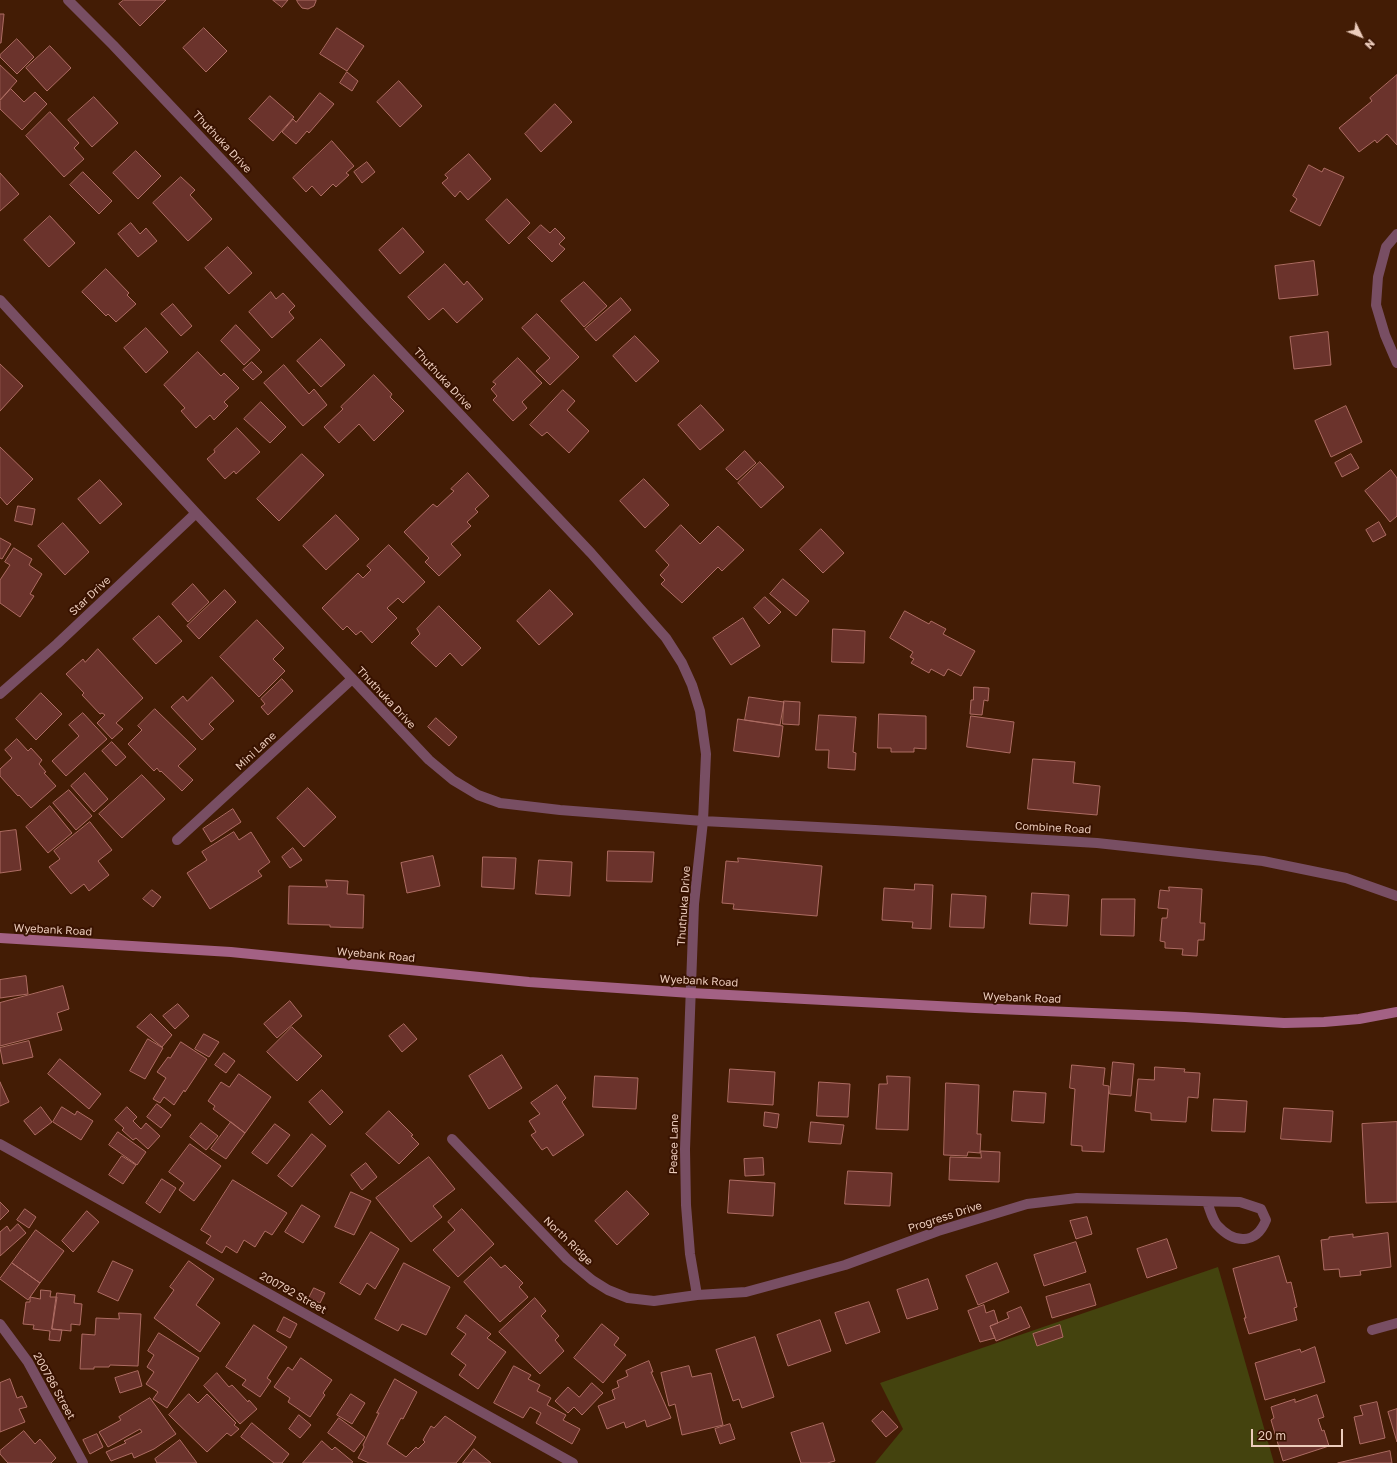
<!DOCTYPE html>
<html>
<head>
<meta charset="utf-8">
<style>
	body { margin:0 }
	#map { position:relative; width:1397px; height:1463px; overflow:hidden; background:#431c05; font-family:"Golos Text",sans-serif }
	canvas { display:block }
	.north { position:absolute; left:1341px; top:16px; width:40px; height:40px; -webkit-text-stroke:3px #381200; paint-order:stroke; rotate:133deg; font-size:11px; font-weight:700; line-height:16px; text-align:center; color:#ecccbc }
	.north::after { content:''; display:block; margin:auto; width:14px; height:18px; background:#ecccbc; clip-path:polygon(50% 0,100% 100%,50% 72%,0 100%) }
	.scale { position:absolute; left:1251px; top:1429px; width:92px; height:18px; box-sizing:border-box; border:2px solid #ecccbc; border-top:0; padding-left:5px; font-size:12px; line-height:14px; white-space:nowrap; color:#ecccbc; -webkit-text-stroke:3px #381200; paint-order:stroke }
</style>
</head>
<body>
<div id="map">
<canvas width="1397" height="1463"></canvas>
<div class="north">N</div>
<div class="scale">20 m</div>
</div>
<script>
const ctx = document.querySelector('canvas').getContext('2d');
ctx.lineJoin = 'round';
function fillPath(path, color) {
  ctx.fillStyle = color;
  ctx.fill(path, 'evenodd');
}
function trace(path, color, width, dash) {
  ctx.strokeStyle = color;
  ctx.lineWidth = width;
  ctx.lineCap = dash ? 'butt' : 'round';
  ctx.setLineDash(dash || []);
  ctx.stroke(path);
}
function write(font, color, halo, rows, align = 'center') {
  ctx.font = font + ' "Golos Text",sans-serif';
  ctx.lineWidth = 4;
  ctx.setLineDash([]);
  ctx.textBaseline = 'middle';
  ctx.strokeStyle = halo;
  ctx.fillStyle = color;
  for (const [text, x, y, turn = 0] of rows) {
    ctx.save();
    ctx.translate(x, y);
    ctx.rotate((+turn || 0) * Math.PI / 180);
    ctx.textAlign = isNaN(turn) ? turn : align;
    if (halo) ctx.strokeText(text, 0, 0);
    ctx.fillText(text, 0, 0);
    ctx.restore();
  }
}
const green = new Path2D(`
	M1218,1267L1274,1463H875L903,1429L880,1383Z`);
const building = new Path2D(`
	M124,0H166L140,26L119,4Z
	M273,0H288L282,7Z
	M297,0H316V1L314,6L308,9L302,8L298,3Z
	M0,14H4L1,43H0Z
	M204,28L227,51L206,72L183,48Z
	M337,28L364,46L347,71L320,54Z
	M17,39L34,57L17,74L0,57V55Z
	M50,46L71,68L47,91L26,68Z
	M0,65L17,81L0,100Z
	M347,72L358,81L352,91L340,83Z
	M1397,75V145L1387,134L1377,143L1375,140L1359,152L1339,128L1372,101L1370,98Z
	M399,81L422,106L400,127L377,102Z
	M11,89L24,102L35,92L47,104L22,130L0,109V101Z
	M320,93L334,104L309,133L307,131L296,144L282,132L293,119L296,122Z
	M270,96L294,117L273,141L249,119Z
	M94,97L118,123L92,147L68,120Z
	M555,104L572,122L541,152L525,134Z
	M50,112L79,143L74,148L84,159L64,177L26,136Z
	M332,141L354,166L346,173L349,175L336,187L333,184L321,196L312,186L306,192L293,178Z
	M136,151L161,176L138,199L113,173Z
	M469,154L491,179L468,200L460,191L455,197L442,183L448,178L445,175Z
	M367,162L375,172L362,183L354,172Z
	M1309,165L1322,172L1324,168L1344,177L1320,226L1290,211L1297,199L1293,196Z
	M83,172L112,201L99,214L70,185Z
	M0,173L19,194L0,211Z
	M181,177L195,190L190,195L212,219L188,241L153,203Z
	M507,199L530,223L509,244L486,220Z
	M50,216L75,243L49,267L24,240Z
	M131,223L140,234L146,228L157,241L138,257L118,234Z
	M541,225L550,233L555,228L565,238L559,244L565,249L552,262L528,238Z
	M403,228L424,252L400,274L379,250Z
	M228,247L252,273L229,294L205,268Z
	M1314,261L1318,295L1279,299L1275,266Z
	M445,264L464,285L467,281L483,299L457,323L443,308L429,320L408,297Z
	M106,269L129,293L127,295L136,304L116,322L108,314L106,316L82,292Z
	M584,282L607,306L584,327L561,301Z
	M271,292L276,299L283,293L295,306L289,312L294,318L272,338L249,312Z
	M621,298L631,310L596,341L585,329Z
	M173,304L192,326L181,336L161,314Z
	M537,314L579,357L550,385L536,371L550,358L522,328Z
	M236,325L260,350L244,365L221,341Z
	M146,328L168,352L146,373L124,348Z
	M1328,332L1331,365L1294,369L1290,337Z
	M635,336L659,361L636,382L613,356Z
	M321,339L345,365L321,387L297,361Z
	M198,352L221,376L224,373L239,388L224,402L228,406L214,420L210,415L196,428L181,411L185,408L164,385Z
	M518,358L542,383L522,402L527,408L513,421L493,400L497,396L491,389L496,384L493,382Z
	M252,362L262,372L253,380L243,370Z
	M0,364L23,386L0,411Z
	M284,365L309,394L314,389L327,405L303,426L264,383Z
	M374,375L392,394L390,397L404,411L374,441L359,424L339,443L324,427L343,409L341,407Z
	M563,390L575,401L567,410L589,431L569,453L547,432L542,436L530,425Z
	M261,402L286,427L270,443L244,419Z
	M701,405L724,430L700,450L678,425Z
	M1346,406L1362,442L1331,457L1315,421Z
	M237,428L260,452L236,474L234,471L225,479L207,459L215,452L214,450Z
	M0,447L33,479L7,505L0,497Z
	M745,451L756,463L737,480L726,469Z
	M302,454L324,475L279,521L257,499Z
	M1351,454L1359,468L1342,477L1335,463Z
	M760,462L784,487L761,508L738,483Z
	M1391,470L1397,478V516L1390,522L1365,491Z
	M468,473L489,496L475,509L478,512L467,522L471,526L451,544L461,555L439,576L425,562L429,558L404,532L433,504L437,507L454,491L451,489Z
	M644,479L669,505L645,528L620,501Z
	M100,480L122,504L100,524L78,499Z
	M18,506L35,509L32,525L15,521Z
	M336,515L359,539L326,570L303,546Z
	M1379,522L1386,535L1373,542L1366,530Z
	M63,523L89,552L65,575L38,546Z
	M681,525L700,544L718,526L744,550L722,571L718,567L682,603L661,584L665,580L660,575L669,565L656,551Z
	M821,529L844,553L823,573L800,550Z
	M0,538L11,544L2,559L0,558Z
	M389,545L425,582L403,603L398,598L387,608L397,618L372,643L361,631L356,635L347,626L343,630L322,608L358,573L363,578L371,570L367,566Z
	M14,548L32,559L29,565L42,574L30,594L34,596L20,617L0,603V580L10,565L5,562Z
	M783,579L809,601L796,616L770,594Z
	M193,584L209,602L188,622L172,604Z
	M225,590L236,602L199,639L187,626Z
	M550,590L573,614L539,645L517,621Z
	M765,597L781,612L769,624L754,608Z
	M439,606L481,648L462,666L450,653L436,667L411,643L420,634L417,629Z
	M905,611L929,624L931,621L946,629L943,634L975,651L961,676L948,669L944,676L931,669L929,673L911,663L914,659L910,657L913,652L890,638Z
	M159,616L182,641L156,664L133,639Z
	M743,618L760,646L731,665L713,638Z
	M257,620L284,648L273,659L285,671L259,697L220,657Z
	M833,629L865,631L864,663L832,662Z
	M98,649L143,698L116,723L123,729L112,739L97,723L105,715L102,713L100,714L82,695L84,693L66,674L83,659L85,662Z
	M212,677L234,701L209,724L214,729L202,740L171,707L183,696L187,701Z
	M282,679L293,691L268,715L261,707L265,704L261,699Z
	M974,687L989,688L988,701L984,700L982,715L970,714L971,700H973Z
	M41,693L62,714L36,740L16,719Z
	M749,697L784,702L780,725L745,720Z
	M784,701L800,702L799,725L783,724Z
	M155,709L196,749L178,766L193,780L182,791L161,771L160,772L157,768L154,771L128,744L142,730L138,726Z
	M83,713L107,739L66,776L52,761L79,736L69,725Z
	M879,714L926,716V749L914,748V752H891V748H878Z
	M819,715L856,717L853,752L856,753L855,770L828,768L829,750H816Z
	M971,716L1014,722L1010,753L967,747Z
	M436,718L457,737L449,746L428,727Z
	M738,719L783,726L779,757L734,751Z
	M17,739L28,751L31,748L42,760L39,764L46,772L44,773L56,786L31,808L19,795L18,796L0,776V769L12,758L5,750Z
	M112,742L126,757L116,766L102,751Z
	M1033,759L1075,762L1073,783L1100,786L1097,815L1028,809Z
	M85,773L108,799L94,812L71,786Z
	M142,775L165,799L122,838L99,814Z
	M308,788L336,817L304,847L277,818Z
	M69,790L92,816L76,830L53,803Z
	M50,806L72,833L48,853L26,827Z
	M233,809L241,822L211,842L203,829Z
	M90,822L112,850L98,861L109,875L89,891L84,884L71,894L49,867L60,859L54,851Z
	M16,830L21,870L0,873V832Z
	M234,832L239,840L251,832L270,862L258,871L262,876L210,909L187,873L207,860L202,852Z
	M293,848L302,860L290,868L282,857Z
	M608,851L654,852L652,882L607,881Z
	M433,856L440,886L407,893L401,863Z
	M483,857L516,858L514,889L482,887Z
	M738,858L822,866L817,916L733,909L734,904L722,903L726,861L738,862Z
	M539,860L572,862L570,896L536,894Z
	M326,880L348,881L347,894L364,895L363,928L330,927V925L288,924L289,886L327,887Z
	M915,884L933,885L931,929L912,928L913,922L882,920L884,888L914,890Z
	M1169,887L1202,889L1200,923H1205L1204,940H1198L1197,956L1182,955L1183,949L1165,948V942L1160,941L1162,918H1167L1168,909L1158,908L1160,890L1169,891Z
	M152,890L161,897L153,907L143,899Z
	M1032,893L1069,895L1067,926L1030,924Z
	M952,894L986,896L984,928L950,927Z
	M1102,899H1135L1134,936L1101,935Z
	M26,976L28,994L0,998V980Z
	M63,986L69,1009L57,1013L62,1030L0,1046V1003Z
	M290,1001L302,1016L277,1038L264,1024Z
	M178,1004L189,1016L175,1029L163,1016Z
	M151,1014L172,1035L162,1047L137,1027Z
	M404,1024L417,1039L402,1052L389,1036Z
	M292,1027L322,1056L297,1081L267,1052Z
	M204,1034L219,1042L209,1057L195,1049Z
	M148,1039L163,1048L145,1079L130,1071Z
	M29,1041L33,1057L3,1064L0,1048Z
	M181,1042L207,1059L185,1092L184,1090L174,1105L164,1097L160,1103L153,1099L166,1078L157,1072L168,1057L170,1058Z
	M224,1053L235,1061L226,1073L215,1065Z
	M502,1055L522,1088L489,1109L469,1076Z
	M60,1059L101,1094L89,1109L48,1074Z
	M1113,1062L1134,1064L1131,1096L1110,1094Z
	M1072,1065L1105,1068L1103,1085L1109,1086L1104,1152L1082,1151V1146L1071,1145L1075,1089L1070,1088Z
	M1155,1067L1185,1069L1184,1072L1200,1073L1198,1098L1188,1097L1186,1122L1151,1120V1113L1135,1111L1138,1079L1154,1080Z
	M730,1069L775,1072L773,1105L728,1102Z
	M239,1074L271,1097L245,1133L213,1109L215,1106L208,1101L221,1082L229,1087Z
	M595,1076L638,1078L636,1109L593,1107Z
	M887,1076L910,1077L908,1130L876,1129L879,1084H887Z
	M0,1082L9,1102L0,1106Z
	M819,1082L850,1084L848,1117L817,1116Z
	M946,1083L979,1085L977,1134H981L980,1153L968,1152L967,1156L944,1155Z
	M557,1085L566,1098L562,1102L584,1135L553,1156L547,1147L542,1150L531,1135L536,1132L529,1121L540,1114L531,1103Z
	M322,1090L343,1112L330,1125L309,1102Z
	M1014,1091L1046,1093L1044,1123L1012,1121Z
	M1214,1099L1247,1101L1245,1132L1212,1131Z
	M157,1104L171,1115L161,1128L147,1117Z
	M41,1107L52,1122L35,1135L24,1121Z
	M62,1107L75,1115L77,1111L93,1121L81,1140L53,1122Z
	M127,1107L137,1117L133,1121L141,1129L146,1123L160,1136L148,1149L136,1138L133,1140L122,1130L124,1128L115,1120Z
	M1284,1108L1333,1111L1331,1142L1281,1139Z
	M389,1111L413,1135L411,1136L419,1144L399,1164L366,1134Z
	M765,1112L779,1114L777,1128L764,1126Z
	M231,1122L245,1133L226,1159L211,1149Z
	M811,1122L844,1125L841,1144L809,1142Z
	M1397,1122V1202L1366,1203L1362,1124Z
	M201,1123L218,1136L206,1150L190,1137Z
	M275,1124L290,1135L267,1164L252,1153Z
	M118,1132L146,1152L137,1165L109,1145Z
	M312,1134L326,1146L292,1187L278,1176Z
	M190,1144L221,1166L194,1201L179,1190L184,1183L169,1172Z
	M981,1151L1000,1152L999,1182L949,1180L950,1157L981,1158Z
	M122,1156L136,1165L123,1184L109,1175Z
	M429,1157L455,1189L433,1206L442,1217L411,1242L376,1198Z
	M763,1158L764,1175L745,1176L744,1159Z
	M366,1163L377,1177L362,1190L351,1175Z
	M848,1171L892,1173L890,1206L845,1204Z
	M162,1179L176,1188L160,1213L146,1203Z
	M233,1180L287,1213L272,1235L265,1231L255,1247L244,1240L237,1253L226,1246L222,1253L206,1243L211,1236L201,1230Z
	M730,1180L775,1183L773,1216L728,1213Z
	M627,1191L649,1214L617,1245L595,1221Z
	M351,1192L371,1201L354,1235L335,1227Z
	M0,1202L9,1211L0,1220Z
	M302,1205L320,1216L303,1243L285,1232Z
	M25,1209L36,1217L29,1228L17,1220Z
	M462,1209L494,1244L458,1277L433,1250L455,1230L448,1222Z
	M87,1211L99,1222L73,1252L62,1241Z
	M1087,1217L1092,1234L1076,1239L1070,1221Z
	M18,1224L26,1233L0,1256V1232L7,1226L10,1231Z
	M36,1230L64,1251L40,1283L12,1263Z
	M371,1232L399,1249L375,1289L367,1283L360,1295L340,1283Z
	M1388,1233L1391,1267L1360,1271L1361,1275L1340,1277L1339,1269L1324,1270L1321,1240L1329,1239V1237L1353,1234V1237Z
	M1167,1239L1177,1268L1147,1278L1137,1249Z
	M1076,1242L1086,1272L1044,1286L1034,1255Z
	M1279,1256L1287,1283L1291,1282L1297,1307L1294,1308L1297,1320L1249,1334L1244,1318H1246L1233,1269Z
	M491,1257L501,1268L505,1265L523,1283L519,1287L528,1297L500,1322L464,1282Z
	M113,1261L133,1270L118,1301L98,1292Z
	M189,1261L214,1279L196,1305L220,1323L200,1352L154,1318L174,1290L170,1287Z
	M12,1263L40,1283L28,1300L0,1279Z
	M404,1263L450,1287L426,1335L402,1324L398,1331L375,1319Z
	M997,1263L1009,1292L978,1305L966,1276Z
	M928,1279L938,1309L907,1319L897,1290Z
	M1090,1284L1096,1305L1052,1318L1046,1297Z
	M314,1288L325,1293L320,1303L309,1298Z
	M41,1290L51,1291L50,1297H57L52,1329L62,1330L60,1341L49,1340L50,1331L33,1329L34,1325L23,1324L26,1302H30V1297L40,1299Z
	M57,1293L75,1295L74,1303L82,1304L80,1325L71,1324V1331L52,1329Z
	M535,1298L546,1311L541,1316L559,1336L555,1340L564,1351L540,1374L499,1332Z
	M869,1302L880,1332L846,1344L835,1313Z
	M984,1305L986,1313L994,1310L998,1323L990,1326L995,1338L980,1342L968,1311Z
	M1021,1307L1030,1327L996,1341L990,1326L1009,1318L1007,1313Z
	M119,1313L141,1314L138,1366L110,1365L109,1367H94V1369H80L82,1334L95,1335L96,1318L119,1319Z
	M466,1315L491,1334L487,1338L506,1352L478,1389L459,1375L466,1365L451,1354L466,1334L457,1328Z
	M284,1317L297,1324L290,1338L277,1331Z
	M820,1320L831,1351L788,1366L777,1335Z
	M602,1324L619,1338L614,1345L626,1355L603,1383L574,1358Z
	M254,1325L287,1347L267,1378L271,1381L260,1397L242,1385L246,1380L226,1367Z
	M1060,1325L1063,1337L1037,1346L1033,1334Z
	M159,1333L199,1358L167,1408L153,1399L158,1392L146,1384L154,1372L147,1367L154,1355L148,1351Z
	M755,1337L774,1397L742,1408L739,1399L733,1401L716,1350Z
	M1315,1347L1325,1382L1265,1400L1255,1363L1300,1349L1301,1352Z
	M301,1358L332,1380L323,1393L325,1395L310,1417L288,1402L290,1398L274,1387L288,1367L292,1370Z
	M649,1361L653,1372H651L671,1418L647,1427L645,1420L626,1428L624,1422L607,1429L598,1406L615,1399L612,1390L619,1387L617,1381L628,1376L626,1371Z
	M514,1366L531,1375L528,1379L540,1385L537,1391L551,1398L547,1405L566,1415L563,1420L580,1429L572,1444L536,1423L541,1413L530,1407L523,1418L494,1403Z
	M689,1366L692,1377L711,1373L723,1425L682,1435L675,1404L669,1406L661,1373Z
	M138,1371L142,1386L120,1393L115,1378Z
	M217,1373L229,1387L232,1385L248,1402L249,1400L257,1409L240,1424L204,1386Z
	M10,1379L17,1398L22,1396L27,1407L19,1409L25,1422L0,1432V1383Z
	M395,1379L417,1392L403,1419L401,1418L387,1444L406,1457L416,1447L418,1449L425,1442L423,1440L431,1426L434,1428L445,1416L476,1437L471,1445L456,1463H369L358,1458L364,1447L363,1445L379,1413H377Z
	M592,1383L603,1393L582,1415L574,1407L568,1413L555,1401L568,1387L579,1397Z
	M189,1394L198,1403L207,1394L236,1423L234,1425L239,1429L231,1436L227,1433L207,1452L169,1415Z
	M351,1394L365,1403L352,1424L337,1415Z
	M1317,1395L1324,1417L1318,1419L1322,1431L1324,1430L1329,1446L1283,1461L1271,1420L1274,1418L1271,1407L1295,1399V1402Z
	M150,1398L176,1434L154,1449L134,1458L132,1453L111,1461L106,1452L126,1443L124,1441L142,1432L140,1429L108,1447L99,1432L121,1420L119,1417Z
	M1377,1402L1385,1438L1360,1444L1354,1417L1363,1415L1360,1406Z
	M1397,1409V1442L1388,1412Z
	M883,1411L898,1427L886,1437L872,1421Z
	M299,1415L311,1425L300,1438L289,1429Z
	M339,1418L365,1437L354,1452L328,1433Z
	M252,1423L289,1454L282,1463H274L241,1437Z
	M823,1423L835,1461L827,1463H801L791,1433Z
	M730,1424L735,1439L720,1444L715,1429Z
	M24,1431L35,1444L40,1439L56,1458L51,1463H8L0,1454V1451Z
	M97,1434L103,1447L90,1454L83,1440Z
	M180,1440L197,1463H157L155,1459Z
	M322,1441L332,1450L335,1447L353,1462L351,1463H303Z
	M474,1449L491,1463H463Z
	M1390,1451L1392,1463H1338Z`);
const street = new Path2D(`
	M68,0L113,45L236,175L366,315L591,553L666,638L682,663L692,685L700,711L706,754L703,821L694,904L685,1149L686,1205L690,1254L697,1295
	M1397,234L1386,247L1378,277L1376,305L1385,335L1397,363
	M0,300L196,513L429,760L453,780L478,795L500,803L560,810L703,821L894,831L1097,843L1263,861L1346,878L1397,896
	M0,694L57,644L196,513
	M177,840L352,679
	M452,1139L567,1259L592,1280L608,1290L628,1298L654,1301L697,1295L746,1292L845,1265L938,1231L1027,1204L1077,1198L1240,1202L1261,1209L1266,1220C1256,1245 1234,1244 1217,1225C1212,1219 1210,1209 1207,1202
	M0,1144L573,1463
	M0,1324L28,1362L83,1463
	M1372,1330L1397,1323`);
const secondary = new Path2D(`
	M0,938L231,952L529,982L691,993L975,1008L1185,1017L1284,1023L1324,1022L1359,1019L1397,1012`);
const streetNames = [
	["Thuthuka Drive",222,142,47],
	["Thuthuka Drive",443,379,47],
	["Star Drive",90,596,-43],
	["Thuthuka Drive",386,698,47],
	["Mini Lane",256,751,-43],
	["Combine Road",1053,828,3],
	["Thuthuka Drive",684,906,-86],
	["Wyebank Road",53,930,3],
	["Wyebank Road",376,955,5],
	["Wyebank Road",699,981,3],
	["Wyebank Road",1022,998,2],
	["Peace Lane",674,1144,-89],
	["Progress Drive",945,1217,-18],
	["North Ridge",568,1241,44],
	["200792 Street",293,1293,29],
	["200786 Street",54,1386,61]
];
fillPath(green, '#44430e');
fillPath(building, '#6b332c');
trace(building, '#ad6c63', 1);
trace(street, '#784e63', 10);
trace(secondary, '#a36184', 10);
write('11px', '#ecccbc', '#381200', streetNames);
</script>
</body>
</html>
